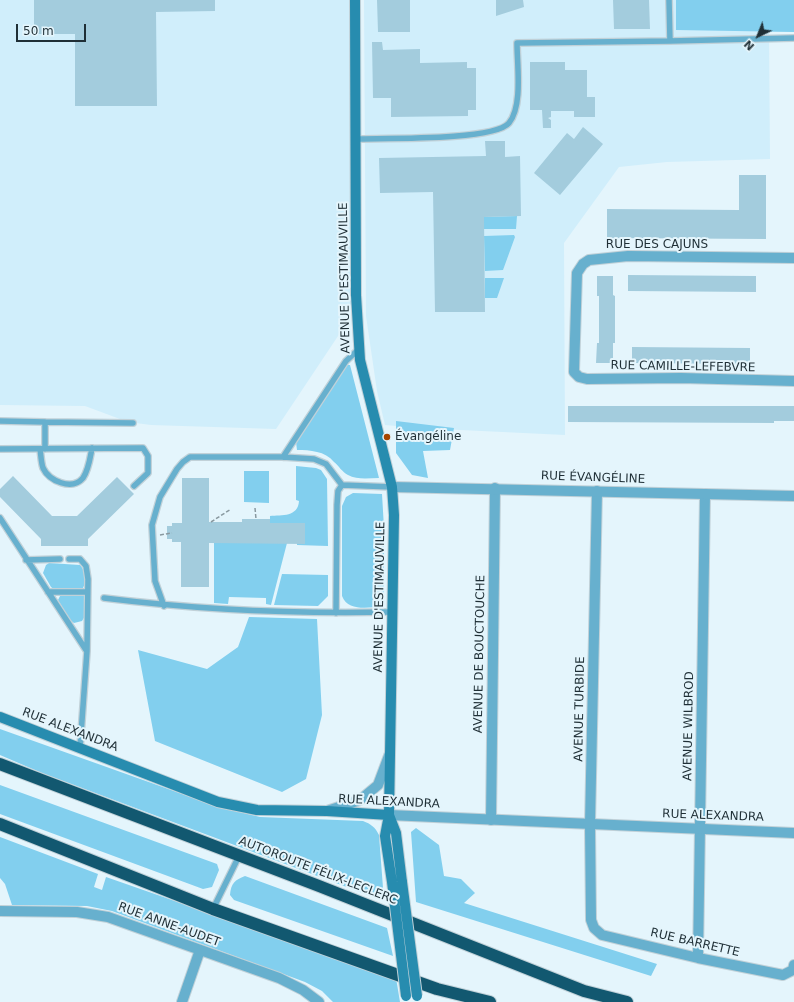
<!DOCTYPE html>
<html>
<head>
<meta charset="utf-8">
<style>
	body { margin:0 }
	#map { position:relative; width:794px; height:1002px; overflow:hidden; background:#e4f5fc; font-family:"DejaVu Sans",sans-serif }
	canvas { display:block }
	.north { position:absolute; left:738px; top:16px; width:40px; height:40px; -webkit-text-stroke:3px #e4f5fc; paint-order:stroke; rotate:223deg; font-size:11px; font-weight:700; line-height:16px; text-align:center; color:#1f2f36 }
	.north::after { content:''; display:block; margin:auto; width:14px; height:18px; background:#1f2f36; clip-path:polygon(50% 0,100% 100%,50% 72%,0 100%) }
	.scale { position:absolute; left:16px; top:24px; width:70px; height:18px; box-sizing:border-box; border:2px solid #1f2f36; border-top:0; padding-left:5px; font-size:12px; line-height:14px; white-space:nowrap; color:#1f2f36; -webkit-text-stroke:3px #e4f5fc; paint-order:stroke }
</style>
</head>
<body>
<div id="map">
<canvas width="794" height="1002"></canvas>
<div class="north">N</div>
<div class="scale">50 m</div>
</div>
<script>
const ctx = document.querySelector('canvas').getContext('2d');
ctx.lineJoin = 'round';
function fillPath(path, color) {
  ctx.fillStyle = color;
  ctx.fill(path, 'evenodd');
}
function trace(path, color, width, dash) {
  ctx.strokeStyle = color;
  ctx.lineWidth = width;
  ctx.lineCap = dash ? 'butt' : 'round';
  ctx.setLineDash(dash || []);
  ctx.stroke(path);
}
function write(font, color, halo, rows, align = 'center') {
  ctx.font = font + ' "DejaVu Sans",sans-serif';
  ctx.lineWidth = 4;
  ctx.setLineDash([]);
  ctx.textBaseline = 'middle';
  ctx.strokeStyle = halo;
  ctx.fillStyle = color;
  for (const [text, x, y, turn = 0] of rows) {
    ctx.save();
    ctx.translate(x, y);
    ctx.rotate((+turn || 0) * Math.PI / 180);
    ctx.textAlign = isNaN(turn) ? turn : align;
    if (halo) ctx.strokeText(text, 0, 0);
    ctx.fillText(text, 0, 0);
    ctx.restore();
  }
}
const built = new Path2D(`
	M0,0H355L356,295L344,327L276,429L151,425L128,422L85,406L0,405Z
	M364,0H794V32H769L770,159L667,162L619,167L564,243L565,435L419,428L385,425L377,391L366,316Z`);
const green = new Path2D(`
	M676,0H794V32L676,30Z
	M517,216L516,229H484V217Z
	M514,235L515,237L503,270L485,271L484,236Z
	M485,278H504L497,298H485Z
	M347,365H350L379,478C369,478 357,480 348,475C342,472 339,466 334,462C325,451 310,450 297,450L296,442L300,435Z
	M396,421L454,428L450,450L423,451L428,478L412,475L396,453Z
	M296,466L316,468L321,470L327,479L328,546L297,545V543H305V523H270V516C282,515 298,517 299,501L296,500Z
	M244,471H269V503L244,502Z
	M353,493L382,494L384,528V603L382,607C368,607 348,612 342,596V506L346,497Z
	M214,543H287L271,605L266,604V598L229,597L228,604L214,603Z
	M49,563L80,565C85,570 87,581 83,588L55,590L51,587L43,573L46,565Z
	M282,574L328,575V596L318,606L274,605Z
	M61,594H81L84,596L85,616L82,621L74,623L70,620L58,600Z
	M249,617L317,619L322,715L306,779L282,792L155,741L138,650L207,669L238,647Z
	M0,729L216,806L260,817L363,821C371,824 375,827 379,835L384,901L42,773L0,755Z
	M0,785L217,864L219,870L212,887L203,889L0,814Z
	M416,828L439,845L444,876L461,879L475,893L464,903L657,964L651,976L416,902L411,832Z
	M0,837L98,874L94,887L102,890L106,877L396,978L400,1002H333L322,991L305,982L112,911L87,906L12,905L5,884L0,878Z
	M245,876L387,928L393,956L234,900L230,895C231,883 235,880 245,876Z`);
const building = new Path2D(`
	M34,0H215V11L156,12L157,106H75V34H34Z
	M377,0H410V32H378Z
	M496,0H523L524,7L496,16Z
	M613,0H649L650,29H614Z
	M372,42H382L383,50L420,49V63L467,62V68H476V110H468V116L391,117V98H373Z
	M530,62H565V70H587V97H595V117H574V111H551V117L548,118L551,120V128H543L542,110H530Z
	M583,127L603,144L560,195L534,173L567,133L574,139Z
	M485,141H505V157L520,156L521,216L484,217L485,312H435L433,192L380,193L379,158L486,156Z
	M739,175H766V239L607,238V209L739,210Z
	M628,275L756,276V292L628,291Z
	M597,276H613V295L615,296V343H613V363H596L597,343H599V296H597Z
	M632,347L750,348V364L632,363Z
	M568,406H794V421H774V423L568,422Z
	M13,476L52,516H77L117,477L134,494L88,539V546H41V539L0,497V489Z
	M182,478H209V522H242V519H270V523H305V544L209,543V587H181V542H172V539H167V526H172V523H182Z`);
const path = new Path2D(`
	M255,508L256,519
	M211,522L231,509
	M160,535L172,533`);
const service = new Path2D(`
	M670,41L794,38
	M356,139C382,138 494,141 509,123C523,106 517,65 517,43L670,41L669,0
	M0,421L45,422
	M0,449L143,448L148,456V473L134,486
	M40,449C41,455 41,462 43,468C49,481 72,491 83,478C89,469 90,458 92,448
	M45,449V422L133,423
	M283,457L346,361L359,349
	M0,518L86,650
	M69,559H80L86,566L88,579L87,651L80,748
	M26,560L60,559
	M48,592H87
	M104,598C200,610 296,614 392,612
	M164,606L155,581L152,525L160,497L177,469L183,462L190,457H283L314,459L326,464L342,485L392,487
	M336,613L337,505L338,491L342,485
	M213,909L239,856`);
const minor = new Path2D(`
	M794,258L628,256L589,260L583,264L577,273L574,372L579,377L587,379L681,378L794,381
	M597,491L590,824L591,920L594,928L602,935L698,958L783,975L793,970L794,965
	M491,820L495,488
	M0,911L77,912L108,917L279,978L303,990L319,1002
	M698,958L705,494
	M182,1002L200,950`);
const tertiary = new Path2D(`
	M392,487L794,496
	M327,811L360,800L378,785L390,753
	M389,815L794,833`);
const secondary = new Path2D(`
	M355,0L356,295L360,360L392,487L394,515L389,815L385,836L392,882
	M0,717L218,802L257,810L327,811L389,815
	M389,815L396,833L402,882`);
const motorway = new Path2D(`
	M0,764L319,886L584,991L627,1002
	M0,824L213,909L437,989L490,1002`);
const secondaryBridge = new Path2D(`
	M392,882L406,996
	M402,882L417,996`);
const markers = [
	[387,437,4,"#a64500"]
];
const streetNames = [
	["RUE DES CAJUNS",657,245],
	["AVENUE D'ESTIMAUVILLE",345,278,-91],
	["RUE CAMILLE-LEFEBVRE",683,367,1],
	["RUE ÉVANGÉLINE",593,478,2],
	["AVENUE D'ESTIMAUVILLE",380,597,-89],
	["AVENUE DE BOUCTOUCHE",480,654,-89],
	["AVENUE TURBIDE",580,709,-89],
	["AVENUE WILBROD",689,726,-89],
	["RUE ALEXANDRA",70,730,21],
	["RUE ALEXANDRA",389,802,3],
	["RUE ALEXANDRA",713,816,2],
	["AUTOROUTE FÉLIX-LECLERC",318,871,21],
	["RUE ANNE-AUDET",169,925,20],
	["RUE BARRETTE",695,943,13]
];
const poiNames = [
	["Évangéline",395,437]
];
fillPath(built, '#d0eefb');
fillPath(green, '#82cfee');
fillPath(building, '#a3ccdd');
trace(service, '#c1d1d8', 8);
trace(minor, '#c1d1d8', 12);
trace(tertiary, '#c1d1d8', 12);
trace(secondary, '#c1d1d8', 12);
trace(motorway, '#c1d1d8', 14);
trace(path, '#8999a0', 1.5, [4, 2]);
trace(service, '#67b0ce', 5.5);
trace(minor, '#67b0ce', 10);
trace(tertiary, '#67b0ce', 10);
trace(secondary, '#278caf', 10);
trace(motorway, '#125870', 12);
trace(secondaryBridge, '#c1d1d8', 12, []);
trace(secondaryBridge, '#278caf', 10);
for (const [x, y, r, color] of markers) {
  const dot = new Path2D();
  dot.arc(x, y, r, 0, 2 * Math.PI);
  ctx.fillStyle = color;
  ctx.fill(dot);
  trace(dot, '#e4f5fc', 1.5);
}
write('12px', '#1f2f36', '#e4f5fc', streetNames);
write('12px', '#1f2f36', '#e4f5fc', poiNames, 'left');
</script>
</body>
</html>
